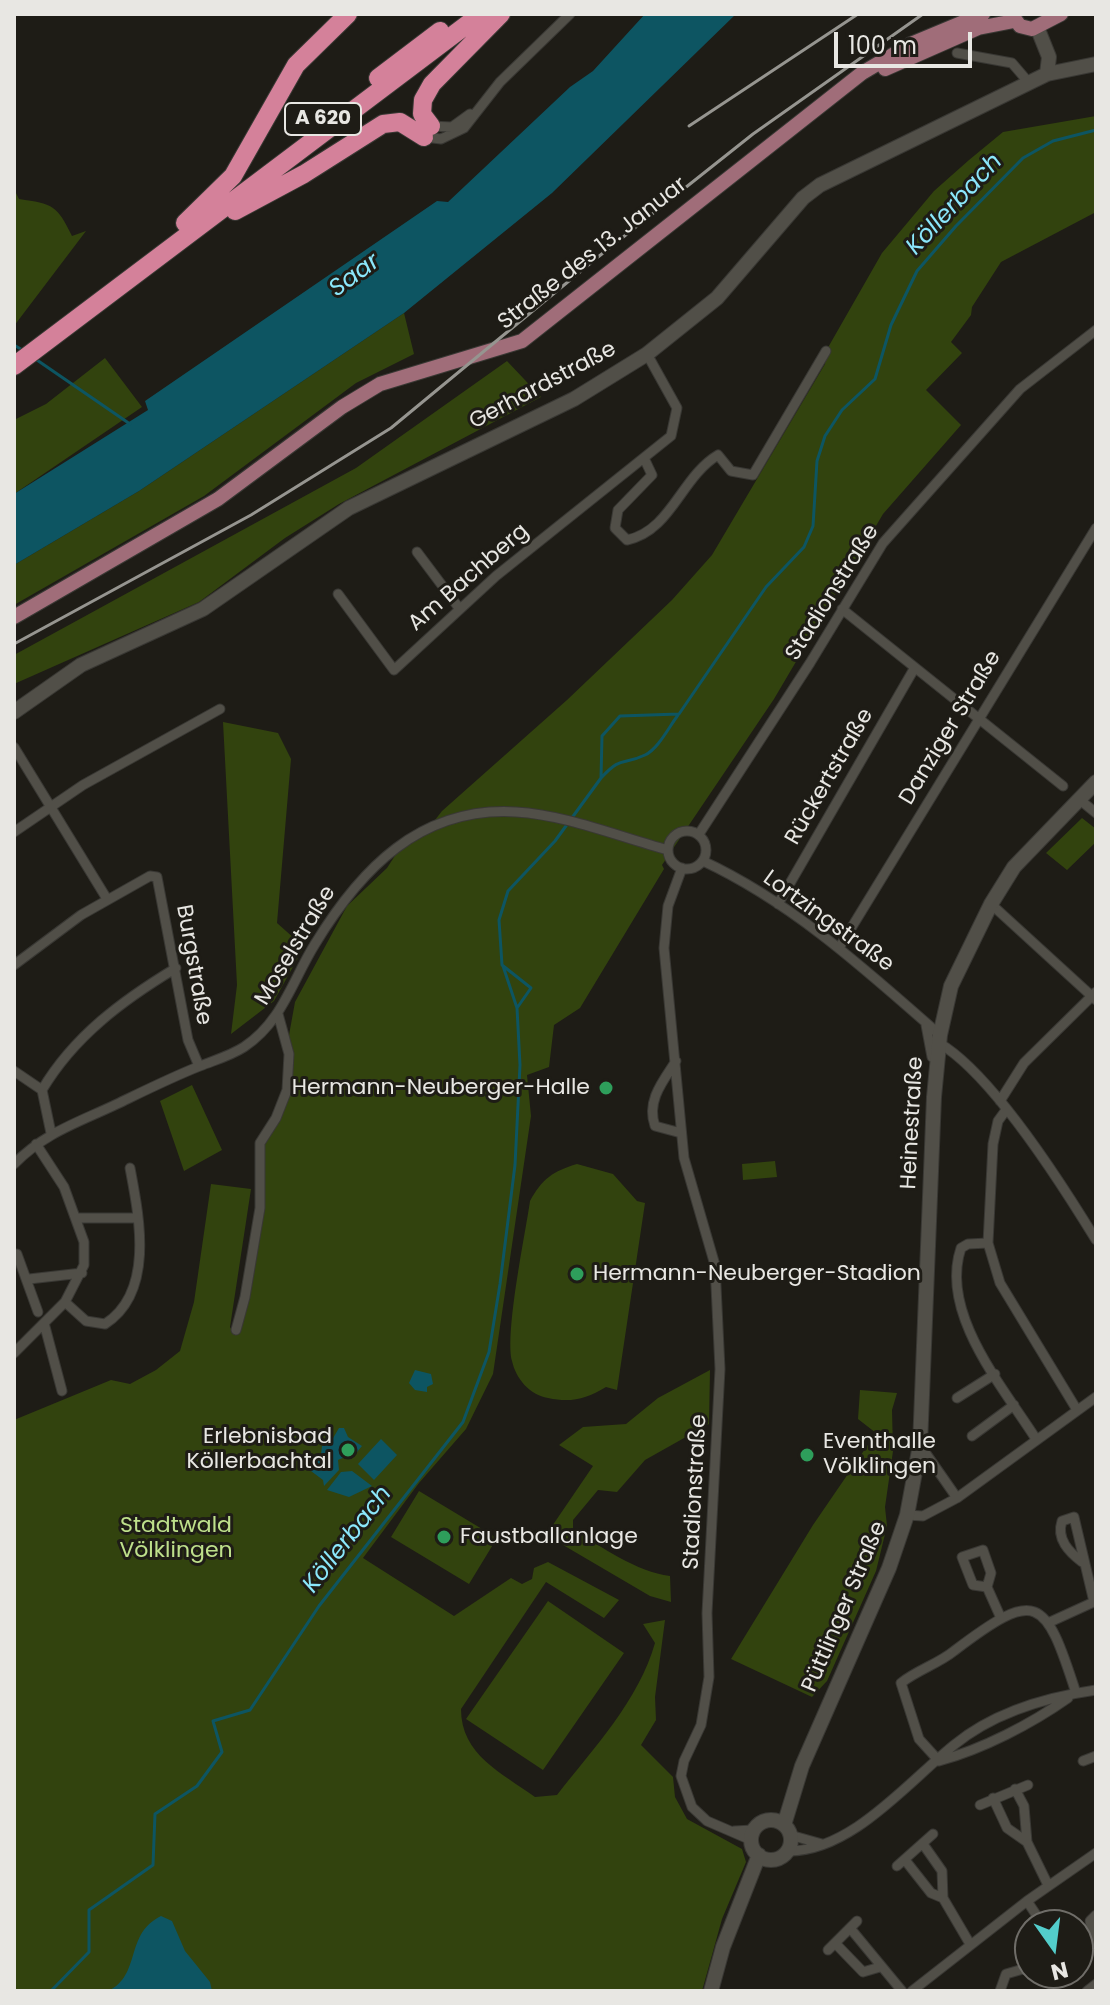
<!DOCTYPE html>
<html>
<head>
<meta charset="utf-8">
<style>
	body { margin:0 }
	#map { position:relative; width:1110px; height:2005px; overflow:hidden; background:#1e1c16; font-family:Poppins,sans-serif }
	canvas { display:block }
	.frame { position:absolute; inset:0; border:16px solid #e8e7e3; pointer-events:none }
	.north { position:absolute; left:1014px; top:1909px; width:80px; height:80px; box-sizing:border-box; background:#1e1c16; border:2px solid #6f6d68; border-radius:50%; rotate:166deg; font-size:22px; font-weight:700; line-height:32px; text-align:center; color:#e8e7e3 }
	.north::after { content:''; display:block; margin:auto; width:28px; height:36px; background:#53cdcb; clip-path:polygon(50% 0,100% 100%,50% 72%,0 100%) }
	.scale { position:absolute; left:834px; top:32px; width:138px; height:36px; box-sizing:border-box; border:4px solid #e8e7e3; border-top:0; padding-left:10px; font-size:24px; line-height:28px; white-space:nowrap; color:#e8e7e3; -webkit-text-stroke:6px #1e1c16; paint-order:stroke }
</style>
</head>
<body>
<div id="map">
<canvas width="1110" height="2005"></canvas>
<div class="frame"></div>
<div class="north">N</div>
<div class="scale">100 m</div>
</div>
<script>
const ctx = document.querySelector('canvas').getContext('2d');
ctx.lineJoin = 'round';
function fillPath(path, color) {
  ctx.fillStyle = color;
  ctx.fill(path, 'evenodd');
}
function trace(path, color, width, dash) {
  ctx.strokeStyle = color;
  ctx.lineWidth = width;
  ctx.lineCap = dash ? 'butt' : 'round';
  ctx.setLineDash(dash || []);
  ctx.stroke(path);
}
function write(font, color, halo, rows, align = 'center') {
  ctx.font = font + ' Poppins,sans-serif';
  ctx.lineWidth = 6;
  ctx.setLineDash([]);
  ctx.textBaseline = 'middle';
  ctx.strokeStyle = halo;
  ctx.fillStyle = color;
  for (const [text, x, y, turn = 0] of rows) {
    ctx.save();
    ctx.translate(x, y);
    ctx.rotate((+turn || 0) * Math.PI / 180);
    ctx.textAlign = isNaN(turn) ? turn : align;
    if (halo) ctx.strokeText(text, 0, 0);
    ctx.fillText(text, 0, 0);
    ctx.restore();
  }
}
const green = new Path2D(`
	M1096,116V212L1001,262L972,307L971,315L951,342L962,353L926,390L961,425L883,514L774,699L662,865L664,869L580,1008L554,1025L549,1067L527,1075L531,1116L493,1374L466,1429L419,1483L363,1558L454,1616L511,1578L522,1584L532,1579L534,1568L548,1562L619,1600L604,1618L546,1582L461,1709C461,1755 502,1773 535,1797L557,1795C593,1749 639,1700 655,1643L643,1624L665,1620L655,1697L656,1720L641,1745L673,1777L675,1797L687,1819L742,1849L746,1862L722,1919L702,1991H14V1420L111,1380L130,1384L156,1370L180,1351L194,1302L211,1184L251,1189L230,1327L234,1334L245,1297L260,1208V1143L287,1090L289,1035L295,1002L347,906L387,868L400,848L421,838L442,811L567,700L672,600L712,555L825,364L826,351L882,253L934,191L969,160L1003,132Z
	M14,189L19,199C53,204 57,205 72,236L86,231L14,326Z
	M404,313L414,354L356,383L204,496L14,605V565L139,491Z
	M105,358L142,407L14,494V420L46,404Z
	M507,361L541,397L339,504L285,538L199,602L14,684V655L356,468Z
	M223,722L278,733L291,759L277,923L304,947L274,1001L231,1034L237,985Z
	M1082,818L1096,829V842L1067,870L1046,853Z
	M192,1085L222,1150L184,1171L160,1101Z
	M775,1161L777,1177L743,1180L742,1164Z
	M577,1164L613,1174L637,1201L645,1203L617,1390L606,1387C586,1399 571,1403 548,1398C530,1395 516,1379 512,1361C505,1331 525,1236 530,1201C542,1179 553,1171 577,1164Z
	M710,1370L709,1424L645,1460L617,1492L598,1490L573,1520V1529C601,1547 637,1572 670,1576L671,1602L650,1596L546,1535L593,1466L559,1445L583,1427L626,1424L658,1398Z
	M860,1390L897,1393L892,1410L893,1451L885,1507L887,1526L876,1571L827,1681L812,1697L731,1659L813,1525L876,1433L858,1419Z
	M419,1491L497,1538L469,1584L391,1537Z
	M548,1601L624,1653L543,1770L466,1719Z`);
const water = new Path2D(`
	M645,14H736L552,193L404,313L139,491L14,565V494L148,410L145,401L437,201L448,202L570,87L593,71Z
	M415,1370L431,1374L433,1384L427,1387V1392L415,1390L409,1383Z
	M339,1428H344L348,1437L362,1446L352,1458L347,1456L338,1460L339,1470L324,1486L323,1480L307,1468L321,1454L322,1446L329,1445Z
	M381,1439L397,1455L374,1480L358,1464Z
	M352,1471L372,1486L349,1497L327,1490L341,1472Z
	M161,1916L172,1921L185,1951L210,1982L212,1991H108C142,1975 124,1934 161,1916Z`);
const stream = new Path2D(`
	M14,345L24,351
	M34,358L130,424
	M601,778C622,755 622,766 645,755C658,749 669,727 678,715
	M503,966L517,1008
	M51,1991L89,1952V1910L153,1865L155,1814L197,1786L222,1752L213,1721L250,1710L319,1606L463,1422L489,1352L500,1284L515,1165L520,1065L517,1008L531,988L502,965L499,920L508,891L555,841L601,778L602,736L620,716L679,714L766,587L804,547L813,526L817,461L825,436L842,410L875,379L891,325L917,271L956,226L1023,158L1053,141L1096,130`);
const street = new Path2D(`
	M957,53L1012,63L1030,84
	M431,126L452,127L470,114
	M424,137L441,139L464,128L500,82L570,14
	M644,458L652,475L618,510L615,528L627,540C671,531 681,477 718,455L731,471L753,475L826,351
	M417,552L459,608
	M338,594L394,670L496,576L671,436L677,408L647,354
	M842,609L1063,786
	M14,747L107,899
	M1080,800L1096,813
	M668 850a19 19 0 1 1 38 0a19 19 0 1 1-38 0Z
	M14,832L83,785L220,709
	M699,834L810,663L883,543L1020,389L1096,330
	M703,861C793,903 866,970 940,1035
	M682,868L668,906L664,948L684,1158L715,1265L720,1369L707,1613L709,1677L701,1725L684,1761L681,1776L692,1807L707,1821L751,1840
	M778,904L914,669
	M991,904L1096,1000
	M839,948L1096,528
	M14,965L81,915L150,876L157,877L188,1040L199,1066
	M926,1025L932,1057
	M939,1043C992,1074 1063,1186 1096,1240
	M676,1061C663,1081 646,1101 655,1126L681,1133
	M14,1071L42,1090
	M1000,1101L1024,1063L1096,992
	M1006,1110L998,1121L993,1144L988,1243L1000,1283L1077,1410
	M51,1133L42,1090C74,1036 123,1000 176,968
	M14,1164C46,1132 77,1123 117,1104C144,1091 172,1077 200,1066C215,1060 230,1056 244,1047C282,1022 292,981 315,944C360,870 420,806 516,812C567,815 619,837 668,850
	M76,1218H138
	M988,1243L968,1244L961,1248C939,1313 1003,1387 1036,1439
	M17,1254L38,1312
	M29,1279L82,1273
	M65,1302L86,1321L105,1324C155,1292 139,1216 130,1168
	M44,1323L62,1391
	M236,1330L245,1297L260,1208V1143L276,1118L287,1090L289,1054L278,1014
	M14,1353L65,1302L84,1265V1242L64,1187L36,1144
	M957,1398L995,1374
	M972,1436L1014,1405
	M920,1445L957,1498
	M907,1515L923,1516L957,1498L1096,1397
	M1082,1562C1069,1552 1056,1539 1062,1521L1074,1517L1094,1602
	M987,1587L973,1585L962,1557L983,1550L991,1573L987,1587L1000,1616
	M1050,1622L1096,1601
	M939,1761L919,1739L901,1683C917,1670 938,1664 954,1651C1037,1588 1045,1596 1076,1693
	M939,1761C983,1749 1031,1724 1068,1698
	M1083,1761L1096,1756
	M1015,1789L1024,1806L1027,1842L1048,1885
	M993,1798L1007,1828L1027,1842
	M980,1805L1028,1785
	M734,1831L753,1830
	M790,1835L822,1844
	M923,1844L942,1871L943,1898L970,1944
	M787,1851C850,1853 908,1782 954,1745C993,1713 1047,1697 1096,1690
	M905,1860L931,1893L943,1898
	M897,1866L933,1834
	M1027,1901L1043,1925
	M1096,1915L1090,1921L1096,1943
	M850,1928L902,1991
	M835,1943L863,1972L880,1967
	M828,1950L857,1921
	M912,1991L1027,1901L1096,1853
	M1000,1991L1006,1974L1030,1967
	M1087,1991L1096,1984`);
const secondary = new Path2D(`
	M1037,27L1049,57L1047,74
	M14,712L81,665L203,609L349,508L574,399L647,354L717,298L803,198L820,185L1047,74L1096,64
	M751 1840a20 20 0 1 1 40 0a20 20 0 1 1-40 0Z
	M784,1825L802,1766L889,1568L907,1515L920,1445L934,1097L940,1035L951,986L991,904L1014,867L1096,782
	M711,1991L723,1947L759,1855`);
const primary = new Path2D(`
	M1012,15L1020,26L1032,29L1061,14
	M885,69L978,28L1014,21
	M14,617L218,499L342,407L380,384L522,341L862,73L911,44L983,14`);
const highway = new Path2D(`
	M378,78L440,31
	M431,126L422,114L423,100L432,84L501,14
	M235,211L304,174L383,124L400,122L424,137
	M185,223L233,176L296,65L348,14
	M14,366L481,14`);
const rail = new Path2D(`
	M689,126L858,14
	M14,644L251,515L391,428L598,257L753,134L923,14`);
const markers = [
	[606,1088,8,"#2e9e5b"],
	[577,1274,8,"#2e9e5b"],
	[348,1450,8,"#2e9e5b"],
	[807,1455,8,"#2e9e5b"],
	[444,1537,8,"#2e9e5b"]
];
const shields = [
	[323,119,76]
];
const shieldNames = [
	["A 620",323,119]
];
const streetNames = [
	["Straße des 13. Januar",593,254,-38],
	["Gerhardstraße",543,386,-28],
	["Am Bachberg",469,578,-41],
	["Stadionstraße",833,593,-58],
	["Danziger Straße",951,728,-59],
	["Rückertstraße",830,777,-60],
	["Lortzingstraße",828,922,36],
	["Moselstraße",296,946,-59],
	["Burgstraße",193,965,80],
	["Heinestraße",913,1123,-87],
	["Stadionstraße",696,1492,-87],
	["Püttlinger Straße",845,1607,-67]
];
const poiNames = [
	["Hermann-Neuberger-Halle",590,1088,"right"],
	["Hermann-Neuberger-Stadion",593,1274],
	["Erlebnisbad",332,1437,"right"],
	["Köllerbachtal",332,1462,"right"],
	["Eventhalle",823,1442],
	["Völklingen",823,1467],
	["Faustballanlage",460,1537]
];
const parkNames = [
	["Stadtwald",176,1526],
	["Völklingen",176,1551]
];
const waterNames = [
	["Köllerbach",955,205,-47],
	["Saar",355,276,-36],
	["Köllerbach",348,1540,-52]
];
fillPath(green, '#32430e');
fillPath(water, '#0d5562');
trace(stream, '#0d5562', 3);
trace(street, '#393834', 11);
trace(secondary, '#393834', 16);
trace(primary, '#393834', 16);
trace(highway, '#393834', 20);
trace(street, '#514f48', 9);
trace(secondary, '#514f48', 14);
trace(primary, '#a06d79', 14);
trace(highway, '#d4819a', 18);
trace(rail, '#969590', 3);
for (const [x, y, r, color] of markers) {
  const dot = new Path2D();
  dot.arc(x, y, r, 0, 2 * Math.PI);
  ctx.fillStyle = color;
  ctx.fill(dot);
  trace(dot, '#1e1c16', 3);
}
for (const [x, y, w] of shields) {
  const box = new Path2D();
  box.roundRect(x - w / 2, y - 16, w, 32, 6);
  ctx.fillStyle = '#1e1c16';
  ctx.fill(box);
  trace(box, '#e8e7e3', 2);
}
write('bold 20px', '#e8e7e3', null, shieldNames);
write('22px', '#e8e7e3', '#1e1c16', streetNames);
write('22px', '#e8e7e3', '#1e1c16', poiNames, 'left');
write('22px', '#bee08b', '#1e1c16', parkNames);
write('italic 24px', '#8be7fb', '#1e1c16', waterNames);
</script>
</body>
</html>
